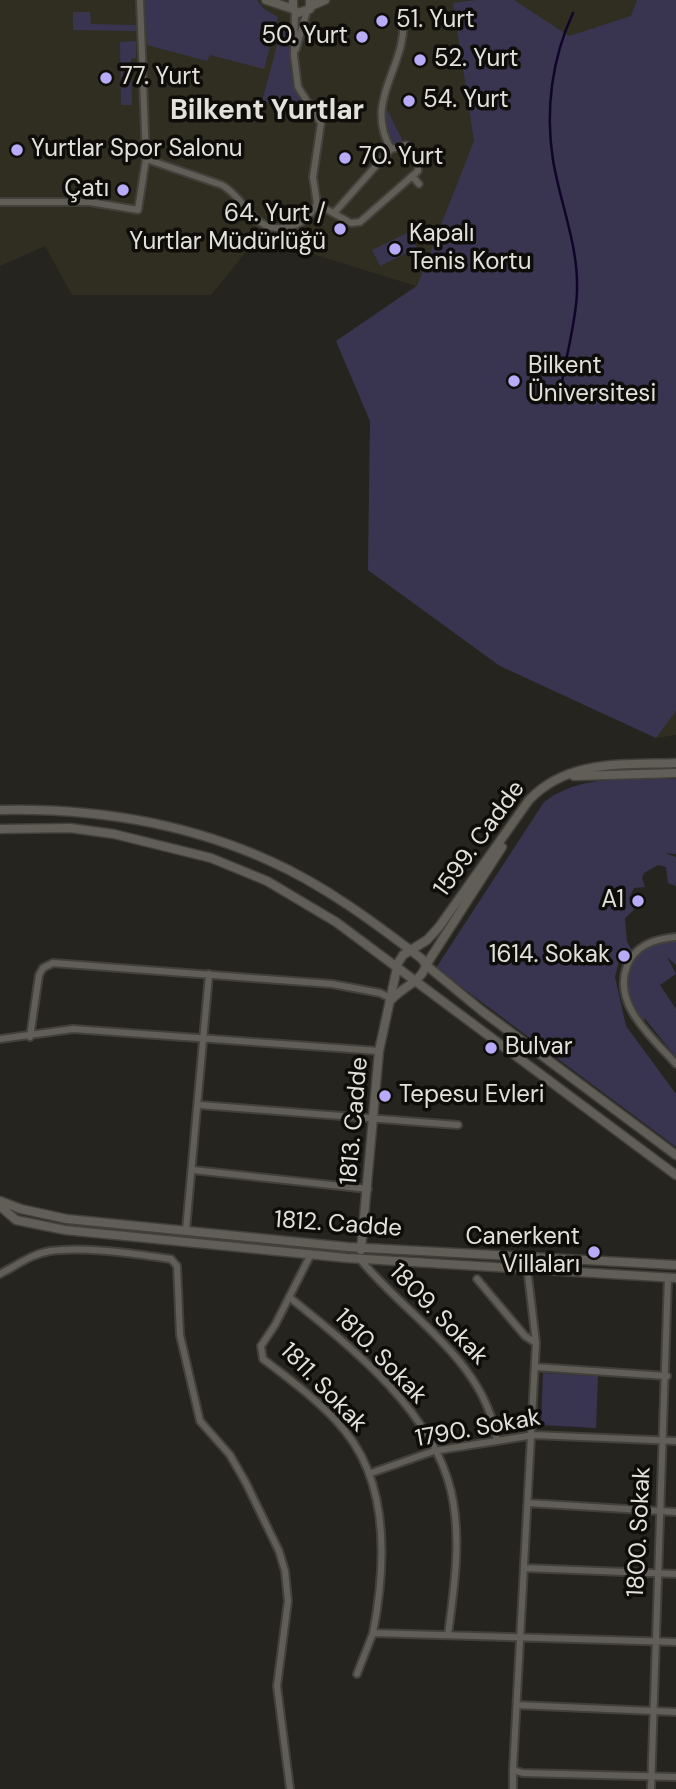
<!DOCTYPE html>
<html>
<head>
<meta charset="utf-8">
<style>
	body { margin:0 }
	canvas { display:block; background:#25241e }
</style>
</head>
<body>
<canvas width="676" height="1789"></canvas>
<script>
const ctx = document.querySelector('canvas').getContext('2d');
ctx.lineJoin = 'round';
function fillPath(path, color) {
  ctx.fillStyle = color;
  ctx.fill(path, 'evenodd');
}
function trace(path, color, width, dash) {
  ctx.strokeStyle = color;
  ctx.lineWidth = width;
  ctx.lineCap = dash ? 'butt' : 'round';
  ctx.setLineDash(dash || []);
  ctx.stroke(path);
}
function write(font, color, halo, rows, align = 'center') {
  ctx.font = font + ' "DM Sans",sans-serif';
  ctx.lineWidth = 7;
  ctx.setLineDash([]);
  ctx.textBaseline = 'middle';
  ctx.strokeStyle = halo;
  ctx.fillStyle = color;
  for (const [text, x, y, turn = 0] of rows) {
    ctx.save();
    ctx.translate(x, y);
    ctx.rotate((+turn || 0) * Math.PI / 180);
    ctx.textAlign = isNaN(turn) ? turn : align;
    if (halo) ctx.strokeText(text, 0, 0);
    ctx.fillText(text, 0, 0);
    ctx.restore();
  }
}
const built = new Path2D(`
	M0,0H676V735L656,738L500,666L368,570L370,421L336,341L416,286L258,237L211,295H72L45,246L0,266Z`);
const green = new Path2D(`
	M145,0H257L264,9L278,17L264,69L210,55L207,61L147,45Z
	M476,0H514L569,36L631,16L637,0H676V711L656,738L500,666L368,570L370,421L336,341L417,286L474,141L453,3Z
	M73,12H90L91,24L136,25V31L73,30Z
	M283,22C296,55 281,77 308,108L262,102Z
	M136,41V58L131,59L132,105H121L120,42Z
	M384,104L404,143L392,146L382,120Z
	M409,232L417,248L380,266L372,250Z
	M676,779V854L665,853L676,857V886L668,883L666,867L658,865L644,873L642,878L645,887L634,888L629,898L634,910L625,918L627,942L632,950L620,957L615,977L626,1026L676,1094V1147L436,968L544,802C582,773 629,780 676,779Z
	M676,937V965L667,957L676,974L660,985L676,1009V1057L645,1019L640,1022L623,993C632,951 634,946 676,937Z
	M543,1373L598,1376L596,1428L541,1425Z`);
const stream = new Path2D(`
	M562,382C567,352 576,321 577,292C579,247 560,203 553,160C545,110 552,58 573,13`);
const minor = new Path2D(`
	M296,49L307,11
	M391,149C362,99 409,66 403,15
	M146,159L222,185C236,193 242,205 253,216C274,238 304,228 317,204L313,177L321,123L298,87L294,55L295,12
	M412,176L419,184
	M0,202H90L138,210L146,159L140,0
	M317,204L351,223L360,222L418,171V161L406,145L391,149L334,213
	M676,937C655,939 635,945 627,966C612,1005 653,1038 676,1064
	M30,1037L39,975L43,968L53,963L332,984L380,993L392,999
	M0,1039L73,1029L379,1051
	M200,1105L458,1125
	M193,1170L368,1189
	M186,1230L209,974
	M311,1254L275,1325L261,1346L263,1359C291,1380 323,1404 345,1431C390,1486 386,1566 373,1633L676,1642
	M359,1258C408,1318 485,1360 497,1441
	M527,1267L536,1343L513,1770L523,1773L676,1777
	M0,1274C16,1266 31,1254 50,1251C84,1246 135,1254 171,1259L177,1266L180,1335L200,1421L230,1455L246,1483L279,1551L285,1571L288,1601L277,1686L290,1789
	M477,1279L525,1336L536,1343
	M289,1297C351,1347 432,1410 451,1491C462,1538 454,1588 448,1635
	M535,1367L667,1376
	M371,1473L434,1451L534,1435L676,1441
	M528,1503L676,1512
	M525,1568L676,1574
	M357,1674L373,1633
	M517,1705L676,1712
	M513,1789V1770
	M651,1789L668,1277`);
const tertiary = new Path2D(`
	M266,0L293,9
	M293,0V9L298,13L310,9V0
	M311,6L325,0
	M574,776L676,773
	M0,810C93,808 184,822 270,861C324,885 375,923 422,959L426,965C422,981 403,987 392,999
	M0,829L70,828L114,834L211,858L267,881L336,922L676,1175
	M502,847L426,965L482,1011L676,1155
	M0,1201L21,1209L67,1219L348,1247L676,1265
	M0,1206L16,1220L65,1230L347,1258L676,1278
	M361,1250L379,1051L398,963L403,955L427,940L439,927L529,800C568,759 623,765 676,763`);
const markers = [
	[382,21,7,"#b8abf7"],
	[362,37,7,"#b8abf7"],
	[420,60,7,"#b8abf7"],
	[106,78,7,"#b8abf7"],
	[409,101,7,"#b8abf7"],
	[17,150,7,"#b8abf7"],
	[345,158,7,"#b8abf7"],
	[123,190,7,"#b8abf7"],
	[340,229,7,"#b8abf7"],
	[395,249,7,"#b8abf7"],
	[514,381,7,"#b8abf7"],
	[638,901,7,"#b8abf7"],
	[624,956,7,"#b8abf7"],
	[491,1048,7,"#b8abf7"],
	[385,1096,7,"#b8abf7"],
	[594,1252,7,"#b8abf7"]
];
const poiNames = [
	["51. Yurt",396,21],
	["50. Yurt",348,37,"right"],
	["52. Yurt",434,60],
	["77. Yurt",120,78],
	["54. Yurt",423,101],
	["Yurtlar Spor Salonu",31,150],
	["70. Yurt",359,158],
	["Çatı",109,190,"right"],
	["64. Yurt /",326,215,"right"],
	["Yurtlar Müdürlüğü",326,243,"right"],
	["Kapalı",409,235],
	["Tenis Kortu",409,263],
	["Bilkent",528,367],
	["Üniversitesi",528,395],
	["A1",624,901,"right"],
	["1614. Sokak",610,956,"right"],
	["Bulvar",505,1048],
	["Tepesu Evleri",399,1096],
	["Canerkent",580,1238,"right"],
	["Villaları",580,1266,"right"]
];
const streetNames = [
	["1599. Cadde",480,839,-54],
	["1813. Cadde",355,1121,-85],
	["1812. Cadde",338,1225,4],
	["1809. Sokak",438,1315,46],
	["1810. Sokak",380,1357,46],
	["1811. Sokak",323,1388,46],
	["1790. Sokak",478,1429,-10],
	["1800. Sokak",640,1532,-87]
];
const quarterNames = [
	["Bilkent Yurtlar",267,112]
];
fillPath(built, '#302d21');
fillPath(green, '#393550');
trace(stream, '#100528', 2.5);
trace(minor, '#42403b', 10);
trace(tertiary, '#42403b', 11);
trace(minor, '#605e57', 6);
trace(tertiary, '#605e57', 8);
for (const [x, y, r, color] of markers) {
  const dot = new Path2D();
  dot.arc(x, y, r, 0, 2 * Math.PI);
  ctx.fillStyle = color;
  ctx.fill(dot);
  trace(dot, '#0e0d0a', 2.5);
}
write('24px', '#e2e1dc', '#0e0d0a', poiNames, 'left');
write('24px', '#e2e1dc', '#0e0d0a', streetNames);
write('bold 28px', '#e2e1dc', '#0e0d0a', quarterNames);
</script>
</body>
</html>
